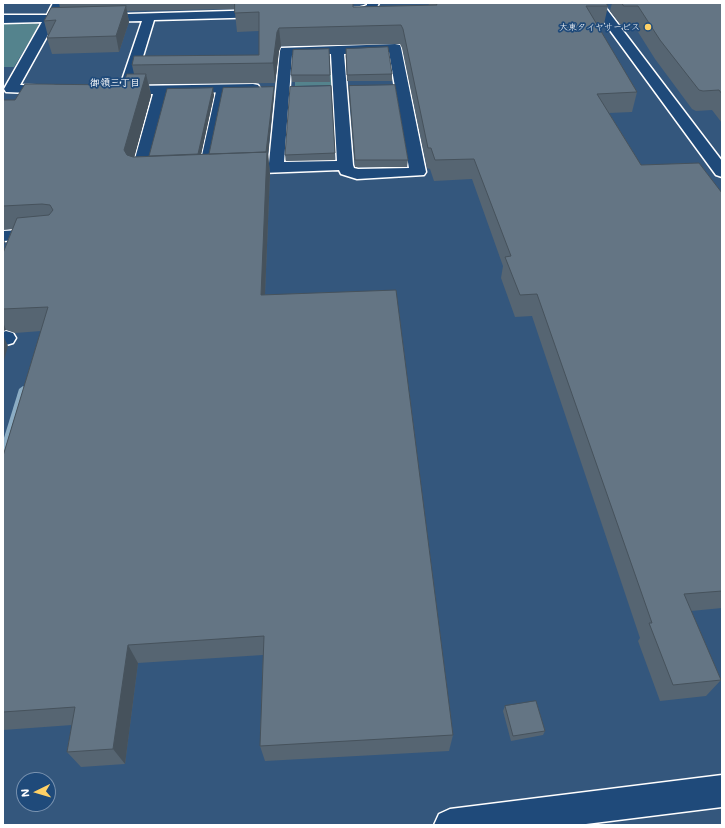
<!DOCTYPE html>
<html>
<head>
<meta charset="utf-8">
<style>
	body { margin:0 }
	#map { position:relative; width:725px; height:828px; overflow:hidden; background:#34577d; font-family:Mali,sans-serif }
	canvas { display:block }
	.frame { position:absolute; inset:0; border:4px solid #fff; pointer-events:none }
	.north { position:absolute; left:16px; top:772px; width:40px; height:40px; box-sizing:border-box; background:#1f4a7a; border:1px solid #7992af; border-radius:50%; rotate:265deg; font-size:11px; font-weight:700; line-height:16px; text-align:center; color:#fff }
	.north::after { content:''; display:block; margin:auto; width:14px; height:18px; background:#ffd166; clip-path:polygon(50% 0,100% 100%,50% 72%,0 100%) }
</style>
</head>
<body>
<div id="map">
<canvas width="725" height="828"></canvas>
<div class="frame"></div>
<div class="north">N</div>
</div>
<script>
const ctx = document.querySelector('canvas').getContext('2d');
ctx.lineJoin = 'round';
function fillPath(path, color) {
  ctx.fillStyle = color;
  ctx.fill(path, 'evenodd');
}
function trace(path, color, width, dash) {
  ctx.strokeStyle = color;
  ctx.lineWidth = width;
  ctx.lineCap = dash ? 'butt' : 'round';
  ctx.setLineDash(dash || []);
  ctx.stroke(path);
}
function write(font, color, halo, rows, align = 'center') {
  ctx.font = font + ' Mali,"Klee One",sans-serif';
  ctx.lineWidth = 3.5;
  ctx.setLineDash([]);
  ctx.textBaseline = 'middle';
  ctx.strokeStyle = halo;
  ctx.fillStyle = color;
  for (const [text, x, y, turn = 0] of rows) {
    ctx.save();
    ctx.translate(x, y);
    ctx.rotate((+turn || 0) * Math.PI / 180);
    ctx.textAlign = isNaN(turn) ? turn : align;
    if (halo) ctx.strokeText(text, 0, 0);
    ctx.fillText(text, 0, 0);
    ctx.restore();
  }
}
const green = new Path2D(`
	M3,22H33L39,25L14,67H3Z
	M332,73L333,85L295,86V74Z`);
const stream = new Path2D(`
	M23,386L27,389L7,455L6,457L3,458V441L19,389Z`);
const service = new Path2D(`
	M217,87H223L224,89L207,169L203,172L199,169Z`);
const minor = new Path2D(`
	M53,3H65L59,14L66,15L68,18L66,21L55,22L20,85L53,86L58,87L60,90L58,93L53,94L6,92L4,89L42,22L3,23V15H47Z
	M367,3H379L376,9C365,16 352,18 340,15L338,12L340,9C349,7 358,10 367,5Z
	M264,10L268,11L270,14L268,17L154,20L134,86L253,84L258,85L260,88L258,91L253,92L167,93L148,168L158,169L160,172L158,175C150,177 141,178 133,176L131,173L153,94H121L116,93L114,90L116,87L120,86L142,21L98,22L94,21L92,18L94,15Z
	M395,44L400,45L401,48L426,172L424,175L357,179L341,174L339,170L262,173L256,171L254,168L256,165L269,163L280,51L281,48ZM389,52L409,168L358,169L354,168L353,165L344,54ZM331,54L337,161L284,162L292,55Z
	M40,229L46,230L49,234L46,238L3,241V231Z
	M6,331L13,333L16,338L13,343L3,346V332Z`);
const tertiary = new Path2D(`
	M590,3H602L722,161V177L716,175Z
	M722,775V807L578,825H434L439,814L450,809Z`);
const wall = new Path2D(`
	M59,3H353V7L429,5L428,3H606L608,6L604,24L597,25L637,92L632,112L609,113L641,165L722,193V608L691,611L721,680L706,696L660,701L638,641L640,638L532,316L515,317L501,278L503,266L472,179L434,181L430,169L427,168L402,48L400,44L281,46L279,51L275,83L149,84L151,95L134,157L149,156L214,95L201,154H209L274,94L268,154L270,174L265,294L453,735L449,751L265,761L260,746L263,655L138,663L125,764L81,767L67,752L72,725L3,730V456L41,331L15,333L6,330L3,331V253L12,229L3,230V100H15L123,85L134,74L132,65L259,55V31L237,32L235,13V9L127,11L129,22L119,52L52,54L47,38L48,36L44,21L60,8Z
	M612,3H722V123L712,110L696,111L692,109L655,59L633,24H620L610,11Z
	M329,49L330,82H292L291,75Z
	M346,49L392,74V81H347Z
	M331,86L335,160L286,161L285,155Z
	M349,86L408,160L407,167H355Z
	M505,706L545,731L543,735L511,741L503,711Z`);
const shadedWall = new Path2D(`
	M126,6L129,22L119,52L116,36Z
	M279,28L281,46L279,51L275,83L273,63L277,32Z
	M146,74L151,95L130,173L124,150Z
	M274,87V94L268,154L270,174L264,318L261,295L266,155Z
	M213,88L214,95L199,164L197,158Z
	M3,238L5,242L3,248Z
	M3,322L6,330L3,331Z
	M3,335L8,346L3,364Z
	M128,645L138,663L125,764L113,749Z`);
const building = new Path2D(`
	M235,3H353V7L437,5L436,3H606L608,6H586L637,92L597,94L641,165L699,163L722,193V591L684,594L721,680L673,685L649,623H652L537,294L520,295L505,257L511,256L474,159L435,160L431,148H428L403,29L401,25L279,28L277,32L273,63L132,65L134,56L259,55V12L235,13Z
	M622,3H722V94L719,90L703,91L699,90L660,40L638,6H624Z
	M126,6L116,36L47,38L56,20L44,21L51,8Z
	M388,47L392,74L347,75L346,49Z
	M329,49L330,75H291L293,50Z
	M127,74H146L124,150L127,155L133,157L267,152L261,295L396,290L453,735L260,746L264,636L128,645L113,749L67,752L75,707L3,712V456L48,307L3,309V253L17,218L49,215L53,210L50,205L42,204L3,206V100H15L25,84L123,85Z
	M395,85L408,160H355L349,86Z
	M331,86L335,153L285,155L290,87Z
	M274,87L266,152L209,154L223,88Z
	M213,88L198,154L149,156L167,89Z
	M536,701L545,731L513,736L505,706Z`);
const markers = [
	[648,27,4,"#ffd166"]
];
const farPoinames = [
	["大東タイヤサービス",640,27]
];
const farNeighbourhoodnames = [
	["御領三丁目",115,83]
];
fillPath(green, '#54838d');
fillPath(stream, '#8cadc4');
trace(service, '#fff', 3);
trace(minor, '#fff', 3);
trace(tertiary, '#fff', 3);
fillPath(service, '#1f4a7a');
fillPath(minor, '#1f4a7a');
fillPath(tertiary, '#1f4a7a');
fillPath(wall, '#566572');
fillPath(shadedWall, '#46525c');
fillPath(building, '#647584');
trace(building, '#46525c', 1);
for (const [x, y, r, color] of markers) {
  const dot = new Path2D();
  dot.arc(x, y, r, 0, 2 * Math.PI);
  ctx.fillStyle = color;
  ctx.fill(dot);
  trace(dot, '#1f4a7a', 1.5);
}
write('9px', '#fff', '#1f4a7a', farPoinames, 'right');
write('bold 10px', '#fff', '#1f4a7a', farNeighbourhoodnames);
</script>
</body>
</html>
